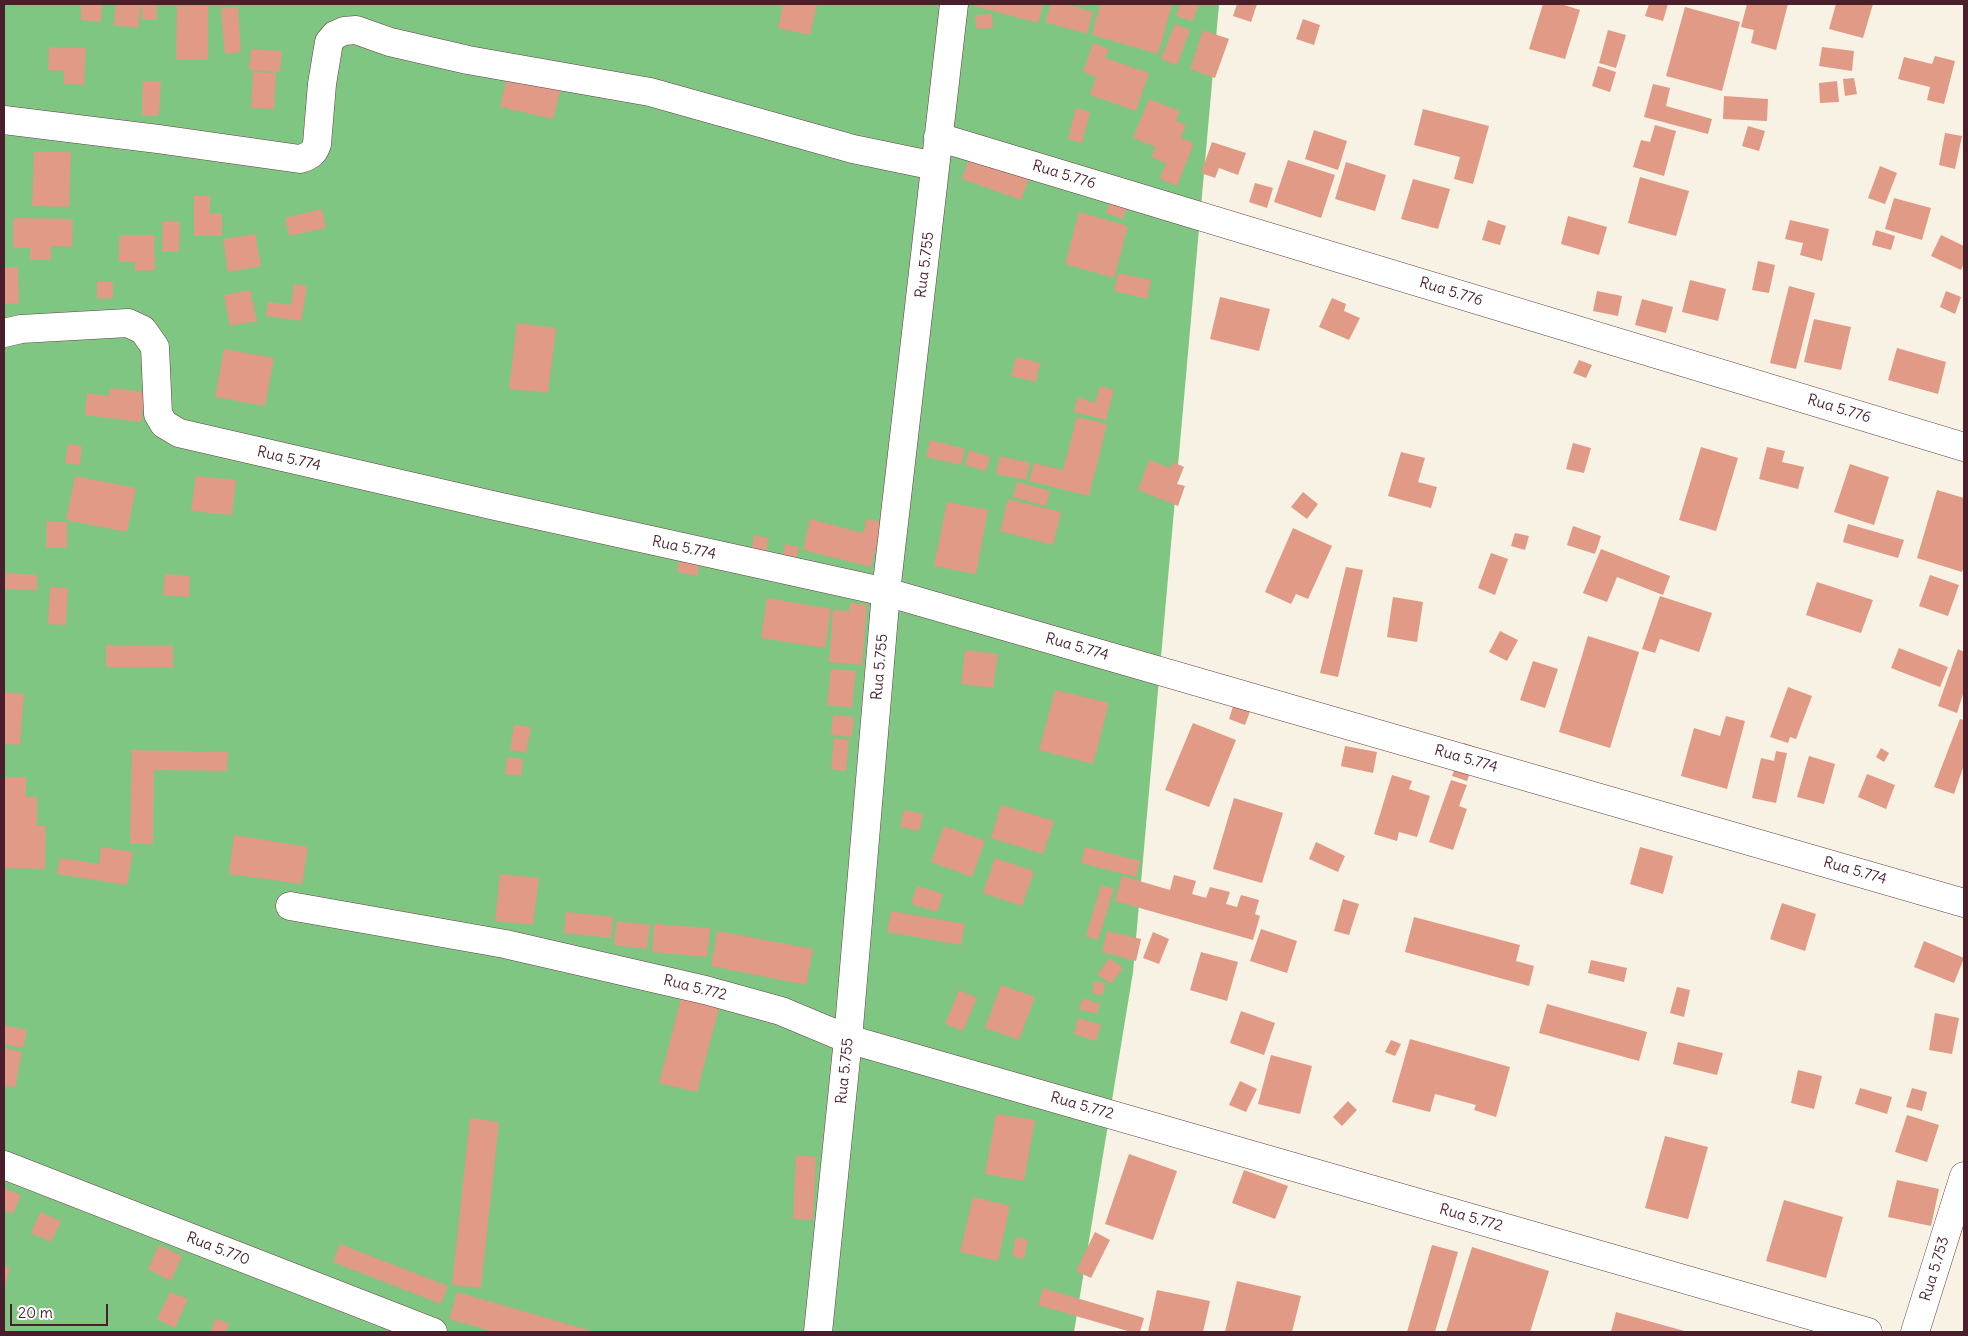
<!DOCTYPE html>
<html>
<head>
<meta charset="utf-8">
<style>
	body { margin:0 }
	#map { position:relative; width:1968px; height:1336px; overflow:hidden; background:#f7f2e3; font-family:Delius,sans-serif }
	canvas { display:block }
	.frame { position:absolute; inset:0; border:5px solid #4a1f2b; pointer-events:none }
	.scale { position:absolute; left:10px; top:1304px; width:98px; height:22px; box-sizing:border-box; border:2px solid #4a1f2b; border-top:0; padding-left:6px; font-size:15px; line-height:18px; white-space:nowrap; color:#4a1f2b; -webkit-text-stroke:4px #fff; paint-order:stroke }
</style>
</head>
<body>
<div id="map">
<canvas width="1968" height="1336"></canvas>
<div class="frame"></div>
<div class="scale">20 m</div>
</div>
<script>
const ctx = document.querySelector('canvas').getContext('2d');
ctx.lineJoin = 'round';
function fillPath(path, color) {
  ctx.fillStyle = color;
  ctx.fill(path, 'evenodd');
}
function trace(path, color, width, dash) {
  ctx.strokeStyle = color;
  ctx.lineWidth = width;
  ctx.lineCap = dash ? 'butt' : 'round';
  ctx.setLineDash(dash || []);
  ctx.stroke(path);
}
function write(font, color, halo, rows, align = 'center') {
  ctx.font = font + ' Delius,sans-serif';
  ctx.lineWidth = 5;
  ctx.setLineDash([]);
  ctx.textBaseline = 'middle';
  ctx.strokeStyle = halo;
  ctx.fillStyle = color;
  for (const [text, x, y, turn = 0] of rows) {
    ctx.save();
    ctx.translate(x, y);
    ctx.rotate((+turn || 0) * Math.PI / 180);
    ctx.textAlign = isNaN(turn) ? turn : align;
    if (halo) ctx.strokeText(text, 0, 0);
    ctx.fillText(text, 0, 0);
    ctx.restore();
  }
}
const green = new Path2D(`
	M4,4H1219L1133,972L1074,1332H4Z`);
const building = new Path2D(`
	M81,4H102L101,22L81,20Z
	M116,4H141L138,28L114,25Z
	M142,4H157V20H142Z
	M783,4H817L810,35L778,28Z
	M975,4H1040L1043,5L1038,23L974,6Z
	M1051,4H1064L1093,12L1087,34L1045,22Z
	M1100,4L1172,5L1158,54L1092,35Z
	M1180,4H1199L1193,21L1176,16Z
	M1237,4H1257L1251,22L1233,16Z
	M1543,4H1561L1580,10L1565,59L1529,49Z
	M1649,4H1668L1663,21L1645,16Z
	M1747,4H1788L1776,50L1751,43L1754,30L1741,27Z
	M1836,4H1873L1863,38L1829,29Z
	M177,6H208V60H176Z
	M238,7L241,52L225,54L221,8Z
	M1685,7L1740,22L1722,91L1666,76Z
	M992,14L993,28L976,29L975,15Z
	M1303,19L1320,25L1314,45L1296,39Z
	M1175,24L1190,30L1177,65L1161,59Z
	M1203,30L1229,39L1215,78L1190,69Z
	M1608,30L1626,35L1616,68L1599,63Z
	M1093,43L1109,49L1105,58L1149,73L1136,111L1090,95L1096,77L1083,72Z
	M49,47L86,48L84,85L64,84V71L48,70Z
	M1822,47L1854,51L1852,71L1819,66Z
	M251,49L282,51L280,72L249,70Z
	M1935,56L1955,61L1944,104L1927,100L1930,87L1898,79L1904,57L1932,64Z
	M1598,66L1616,72L1610,92L1592,86Z
	M253,72L276,73L274,109L251,108Z
	M508,72L562,84L553,119L500,107Z
	M1854,78L1857,94L1845,96L1843,79Z
	M143,81H161L159,116H142Z
	M1837,81L1839,102L1820,103L1819,83Z
	M1653,84L1670,88L1666,106L1712,119L1708,134L1644,117Z
	M1724,96L1768,99L1767,121L1723,119Z
	M1149,99L1180,111L1176,121L1186,125L1181,138L1194,143L1177,186L1160,179L1166,163L1151,157L1156,147L1133,138Z
	M1076,108L1090,112L1082,143L1068,139Z
	M1423,109L1489,126L1473,184L1454,179L1460,157L1414,145Z
	M1655,125L1676,131L1664,176L1633,167L1641,140L1650,142Z
	M1748,126L1765,131L1759,151L1742,146Z
	M1314,130L1347,141L1338,170L1305,159Z
	M1945,133L1962,136L1955,169L1939,165Z
	M1212,142L1246,153L1238,175L1219,168L1215,178L1201,173Z
	M34,151L71,152L69,207L32,206Z
	M970,155L1030,176L1021,200L962,179Z
	M1288,160L1335,175L1321,218L1274,202Z
	M1346,162L1386,175L1375,211L1335,199Z
	M1880,166L1897,173L1885,204L1868,198Z
	M1640,177L1689,191L1676,236L1628,223Z
	M1413,179L1450,189L1438,229L1401,219Z
	M1255,183L1273,188L1267,208L1249,202Z
	M194,196H210V213H222V236H194Z
	M1894,198L1931,208L1922,240L1885,229Z
	M1110,201L1127,208L1123,219L1106,213Z
	M322,209L326,228L289,236L285,218Z
	M1079,212L1128,226L1114,278L1065,264Z
	M1568,216L1607,227L1599,255L1561,244Z
	M13,218L73,219L72,247L51,246V260H30V248H13Z
	M1488,220L1506,226L1500,245L1482,240Z
	M1790,220L1829,229L1822,261L1800,255L1803,243L1785,239Z
	M163,222H180L179,252H162Z
	M1876,230L1895,236L1891,250L1872,245Z
	M255,234L261,266L228,272L223,239Z
	M119,235H154L155,270L135,271V262H119Z
	M1941,235L1964,246V263L1961,270L1931,256Z
	M1758,261L1775,265L1769,293L1752,290Z
	M4,267H18L19,303L4,304Z
	M1118,273L1151,280L1147,299L1114,291Z
	M1690,280L1726,289L1718,321L1682,312Z
	M97,282H113V298L97,299Z
	M294,284L307,286L301,321L266,316L268,302L291,305Z
	M1789,286L1815,293L1796,369L1770,363Z
	M250,290L257,321L230,326L224,295Z
	M1597,291L1622,296L1618,316L1593,311Z
	M1946,291L1961,297L1955,314L1940,307Z
	M1220,297L1270,309L1259,351L1210,339Z
	M1332,298L1346,304L1344,311L1360,318L1349,340L1319,327Z
	M1642,299L1673,307L1666,333L1635,325Z
	M1814,319L1851,327L1841,370L1804,362Z
	M517,323L556,328L548,393L509,389Z
	M1897,348L1946,362L1938,394L1888,380Z
	M224,349L274,358L265,406L215,397Z
	M1016,357L1040,363L1036,382L1011,376Z
	M1579,360L1592,365L1586,378L1573,373Z
	M1100,386L1114,390L1106,420L1074,412L1078,397L1095,403Z
	M110,388L145,392L141,422L85,415L87,393L109,396Z
	M1077,417L1107,424L1089,496L1029,481L1034,463L1063,470Z
	M930,440L965,449L961,465L926,457Z
	M1573,443L1591,448L1584,473L1566,469Z
	M68,444L82,446L80,465L65,463Z
	M1701,447L1738,458L1716,531L1679,520Z
	M1767,447L1785,451L1782,462L1804,467L1798,489L1759,479Z
	M969,450L990,457L986,471L965,465Z
	M1401,452L1425,458L1418,482L1437,487L1431,508L1388,496Z
	M1000,456L1030,463L1026,480L996,474Z
	M1149,460L1170,468L1173,462L1184,467L1177,484L1185,486L1178,506L1138,490Z
	M1850,464L1889,477L1874,525L1834,512Z
	M75,476L136,488L127,532L66,520Z
	M196,476L236,480L232,515L191,511Z
	M1017,482L1050,491L1046,506L1013,497Z
	M1937,490L1964,498V566L1962,572L1917,558Z
	M1303,492L1318,504L1307,519L1291,507Z
	M1008,499L1061,512L1053,545L1000,531Z
	M947,502L988,510L976,574L934,566Z
	M810,519L863,533L867,519L882,522L871,567L803,550Z
	M47,521L67,522V548H46Z
	M1848,524L1904,540L1898,558L1843,542Z
	M1573,526L1601,536L1595,554L1567,545Z
	M1293,528L1332,546L1308,599L1296,594L1291,604L1265,592Z
	M1515,533L1529,536L1525,550L1511,546Z
	M754,535L768,538L766,554L751,552Z
	M785,544L799,547L795,564L782,561Z
	M1601,549L1670,576L1663,595L1617,577L1607,602L1583,593Z
	M1491,553L1508,559L1495,595L1478,588Z
	M680,558L700,562L697,576L677,572Z
	M1346,567L1363,570L1338,677L1320,673Z
	M6,573L37,575V590L5,589Z
	M165,574L190,576L189,597L163,595Z
	M1930,575L1959,585L1948,616L1919,606Z
	M1817,582L1873,600L1861,633L1806,615Z
	M50,587L68,588L66,625L48,624Z
	M1660,596L1712,613L1699,652L1660,639L1655,653L1642,649Z
	M1393,597L1423,602L1417,642L1387,637Z
	M767,598L831,609L825,648L761,638Z
	M850,603L867,605L862,665L829,662L833,610L849,611Z
	M1500,631L1518,640L1507,661L1489,652Z
	M1588,636L1639,652L1610,748L1559,732Z
	M106,645H173V667H106Z
	M1899,648L1948,667L1940,687L1891,668Z
	M1958,649L1964,652V691L1957,713L1938,706Z
	M965,650L998,654L993,688L961,684Z
	M1533,661L1558,669L1545,708L1520,700Z
	M831,669L856,671L852,708L827,705Z
	M1788,687L1812,696L1796,739L1790,737L1788,743L1770,737Z
	M1055,690L1109,703L1093,764L1039,750Z
	M4,692L24,694L20,745L4,744Z
	M1235,700L1252,706L1245,725L1229,719Z
	M833,715L854,717L852,737L831,735Z
	M1726,716L1745,721L1727,789L1681,776L1694,728L1720,736Z
	M1960,719L1964,720V765L1954,794L1934,787Z
	M1193,723L1236,740L1209,807L1165,790Z
	M514,725L531,727L526,753L510,750Z
	M834,738L849,740L846,771L831,769Z
	M1464,743L1479,748L1467,781L1452,776Z
	M1345,746L1377,752L1373,773L1341,766Z
	M1881,748L1889,753L1884,762L1876,757Z
	M132,750L228,752L227,771L154,770L153,844H130Z
	M1776,751L1787,753L1776,803L1752,798L1761,758L1774,761Z
	M1809,756L1835,764L1824,804L1797,797Z
	M507,757L523,759L521,776L505,774Z
	M1867,774L1895,785L1886,809L1858,797Z
	M1392,775L1412,781L1409,789L1430,796L1417,837L1399,832L1397,841L1374,834Z
	M4,777H26V797H37V826H46L45,869L4,868Z
	M1451,780L1467,785L1459,806L1467,809L1453,850L1429,842Z
	M1234,798L1283,813L1262,883L1213,869Z
	M1001,805L1054,821L1043,854L991,838Z
	M904,810L923,814L919,831L900,827Z
	M944,826L985,841L972,877L931,862Z
	M234,835L308,847L302,884L229,874Z
	M1316,842L1345,856L1338,872L1309,859Z
	M101,847L133,852L127,885L57,874L60,858L99,864Z
	M1085,847L1140,861L1136,877L1081,863Z
	M1640,847L1673,856L1663,894L1630,884Z
	M995,858L1034,871L1022,906L983,893Z
	M500,874L539,878L533,925L495,921Z
	M1174,875L1196,881L1192,894L1206,898L1210,887L1230,892L1226,904L1237,907L1241,895L1259,900L1255,914L1260,916L1253,940L1115,901L1122,876L1170,890Z
	M1101,885L1114,889L1098,940L1086,936Z
	M917,886L943,894L937,912L911,904Z
	M1343,899L1359,904L1349,935L1334,931Z
	M1782,903L1816,914L1805,951L1770,939Z
	M891,911L965,924L961,945L887,932Z
	M566,912L613,917L611,938L564,933Z
	M1414,917L1520,945L1516,961L1534,966L1529,986L1405,952Z
	M617,921L650,925L647,949L614,945Z
	M654,924L710,928L707,957L652,952Z
	M1261,929L1297,941L1287,973L1250,961Z
	M717,931L813,949L806,985L711,966Z
	M1107,931L1141,939L1136,961L1102,952Z
	M1153,932L1169,939L1159,964L1143,958Z
	M1924,941L1964,958L1954,983L1914,967Z
	M1201,952L1238,962L1227,1001L1190,990Z
	M1110,958L1123,968L1111,984L1097,974Z
	M1591,960L1627,968L1624,982L1588,973Z
	M1094,981L1105,983L1103,995L1092,993Z
	M1001,985L1035,997L1019,1040L985,1028Z
	M1677,987L1690,990L1684,1017L1670,1013Z
	M959,990L977,998L963,1031L945,1024Z
	M682,995L720,1004L697,1092L659,1083Z
	M1083,998L1100,1004L1097,1014L1079,1009Z
	M1547,1004L1647,1032L1639,1061L1539,1033Z
	M1241,1011L1275,1023L1264,1055L1230,1043Z
	M1935,1013L1959,1018L1952,1054L1929,1050Z
	M1078,1018L1101,1025L1096,1041L1074,1034Z
	M4,1025L27,1030L23,1048L4,1044Z
	M1410,1039L1510,1067L1496,1117L1474,1110L1476,1105L1435,1094L1430,1112L1392,1102Z
	M1391,1040L1401,1044L1395,1056L1385,1052Z
	M1678,1042L1723,1053L1717,1075L1673,1064Z
	M4,1048L22,1052L15,1088L4,1085Z
	M1271,1055L1312,1066L1300,1114L1258,1104Z
	M1798,1070L1822,1076L1814,1109L1791,1103Z
	M1240,1081L1257,1089L1246,1112L1229,1105Z
	M1860,1088L1892,1097L1887,1114L1855,1104Z
	M1912,1088L1927,1092L1922,1111L1906,1107Z
	M1348,1101L1357,1110L1342,1126L1333,1117Z
	M996,1114L1035,1120L1024,1181L985,1174Z
	M1907,1115L1939,1125L1927,1162L1895,1152Z
	M470,1118L499,1122L481,1288L452,1285Z
	M1665,1136L1708,1147L1688,1219L1645,1208Z
	M1129,1154L1177,1171L1153,1240L1105,1224Z
	M796,1155L816,1157L813,1220L793,1219Z
	M1244,1170L1288,1186L1275,1219L1232,1203Z
	M1897,1180L1939,1189L1931,1226L1888,1217Z
	M4,1188L21,1195L13,1214L4,1210Z
	M973,1197L1010,1206L998,1261L960,1252Z
	M1784,1200L1843,1217L1826,1278L1766,1261Z
	M40,1212L61,1221L51,1242L31,1233Z
	M1095,1232L1110,1240L1091,1278L1076,1271Z
	M1016,1237L1028,1240L1024,1259L1012,1256Z
	M340,1244L448,1286L441,1304L333,1262Z
	M159,1245L182,1256L171,1281L148,1269Z
	M1432,1245L1458,1252L1435,1332H1407Z
	M1472,1247L1549,1271L1530,1332H1446Z
	M4,1266L10,1267L4,1290Z
	M1237,1281L1301,1296L1292,1332H1225Z
	M1043,1288L1144,1318L1140,1332H1131L1038,1305Z
	M1157,1290L1210,1301L1203,1332H1148Z
	M170,1292L188,1299L175,1328L157,1319Z
	M457,1292L595,1332H495L449,1319Z
	M1616,1312L1688,1332H1611Z
	M215,1319L229,1323L226,1332H211Z`);
const minor = new Path2D(`
	M4,120L158,139L300,159C309,156 314,154 317,144L322,84L329,42L335,35L344,31L356,30L390,42L468,60L650,92L853,149L935,166
	M938,137L1964,447
	M4,333L21,329L128,323L143,330L155,347L158,414L164,424L179,433L496,506L886,592L1964,903
	M290,906L505,944L705,990L781,1011L848,1039L1868,1332
	M4,1165L433,1332
	M818,1332L848,1039L886,592L954,4
	M1915,1332L1964,1176`);
const streetNames = [
	["Rua 5.776",1064,175,17],
	["Rua 5.755",925,265,-83],
	["Rua 5.776",1451,292,17],
	["Rua 5.776",1839,409,17],
	["Rua 5.774",289,459,13],
	["Rua 5.774",684,548,12],
	["Rua 5.774",1077,647,16],
	["Rua 5.755",880,667,-85],
	["Rua 5.774",1466,759,16],
	["Rua 5.774",1855,871,16],
	["Rua 5.772",695,988,14],
	["Rua 5.755",845,1071,-84],
	["Rua 5.772",1082,1106,16],
	["Rua 5.772",1471,1218,16],
	["Rua 5.770",218,1249,21],
	["Rua 5.753",1935,1269,-73]
];
fillPath(green, '#7ec682');
fillPath(building, '#e19a86');
trace(minor, '#643f47', 29);
trace(minor, '#fff', 28);
write('15px', '#4a1f2b', '#fff', streetNames);
</script>
</body>
</html>
